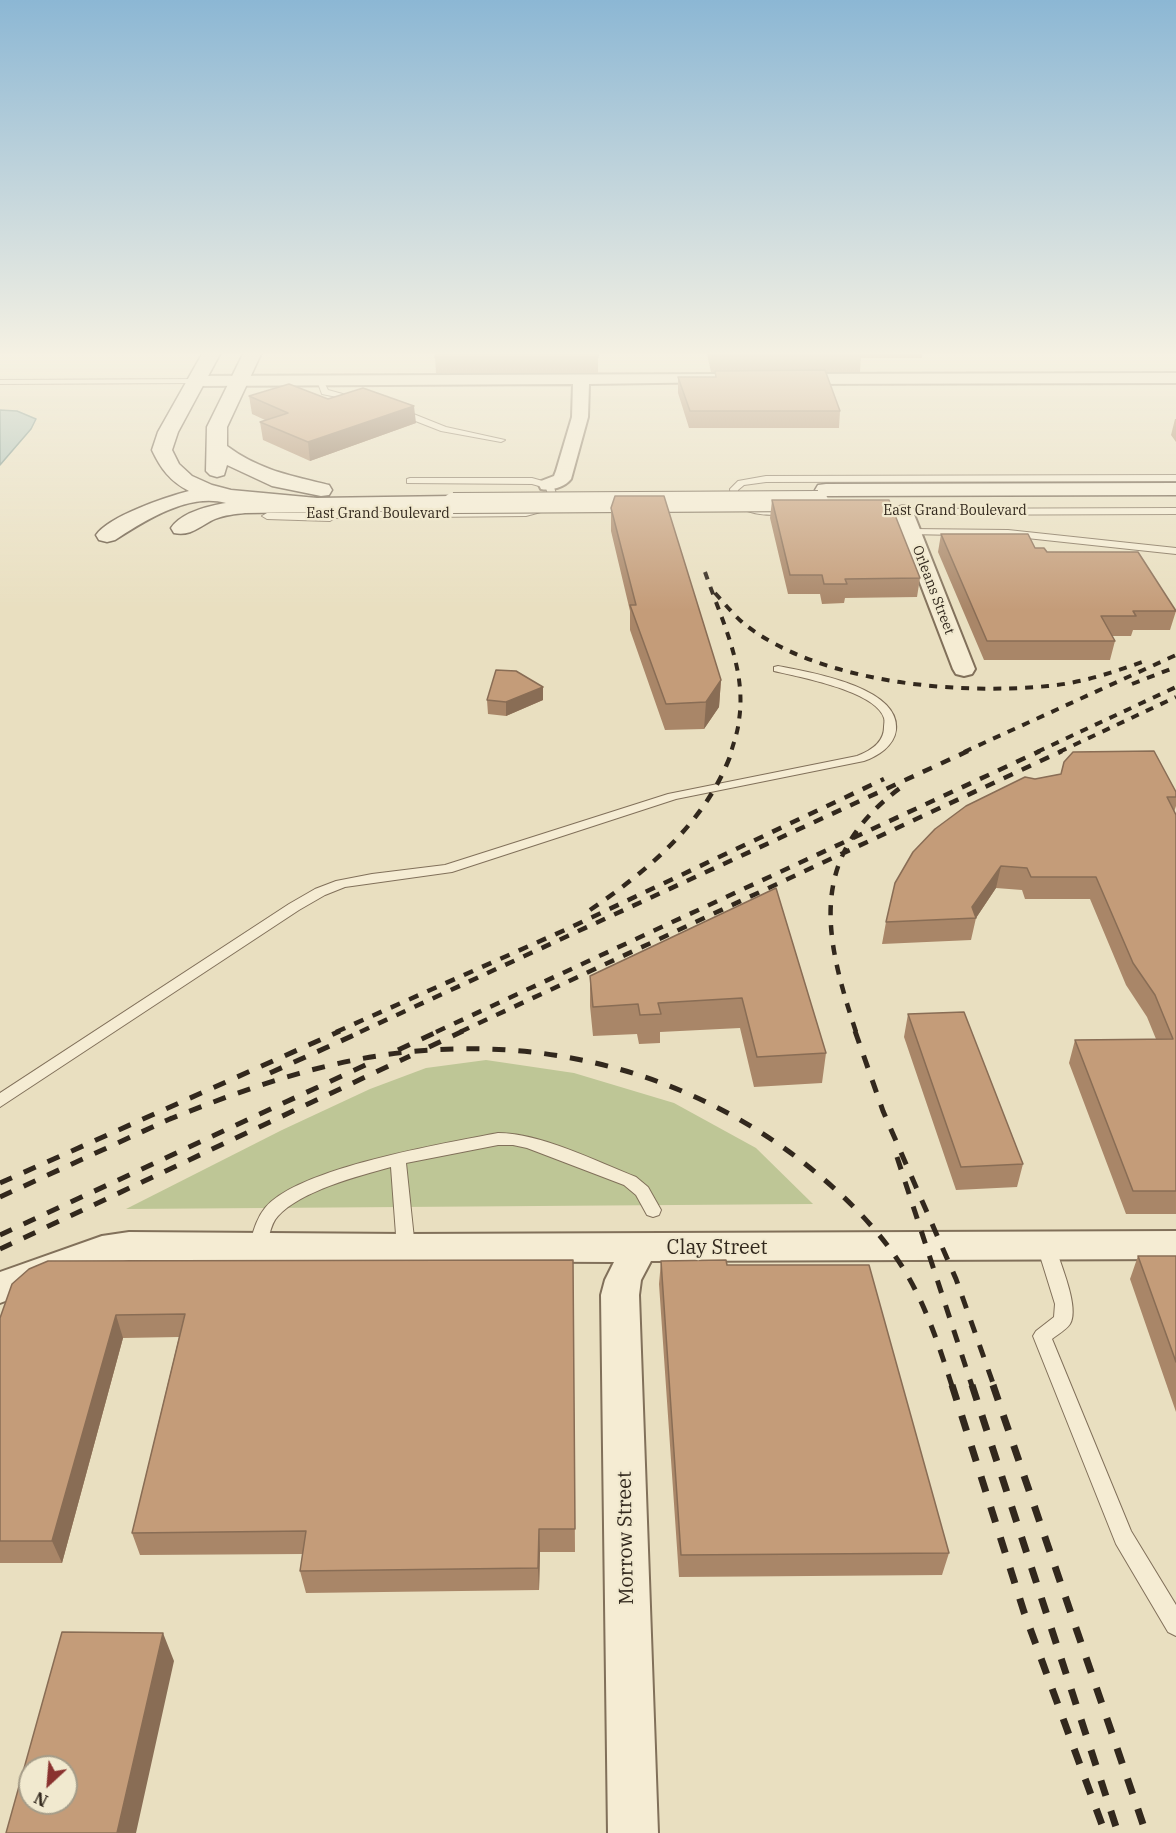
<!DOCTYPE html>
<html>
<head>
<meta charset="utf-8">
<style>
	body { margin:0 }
	#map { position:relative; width:1176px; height:1833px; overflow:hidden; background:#e9dfc0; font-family:"IBM Plex Serif",serif }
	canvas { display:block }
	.north { position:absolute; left:18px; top:1755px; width:60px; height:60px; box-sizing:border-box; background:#f1e9cf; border:2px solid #a59c88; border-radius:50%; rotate:206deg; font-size:16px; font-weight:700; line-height:24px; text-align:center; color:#32281d }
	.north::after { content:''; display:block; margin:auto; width:21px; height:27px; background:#8a322f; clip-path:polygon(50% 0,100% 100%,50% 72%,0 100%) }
</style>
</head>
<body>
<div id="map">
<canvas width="1176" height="1833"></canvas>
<div class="north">N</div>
</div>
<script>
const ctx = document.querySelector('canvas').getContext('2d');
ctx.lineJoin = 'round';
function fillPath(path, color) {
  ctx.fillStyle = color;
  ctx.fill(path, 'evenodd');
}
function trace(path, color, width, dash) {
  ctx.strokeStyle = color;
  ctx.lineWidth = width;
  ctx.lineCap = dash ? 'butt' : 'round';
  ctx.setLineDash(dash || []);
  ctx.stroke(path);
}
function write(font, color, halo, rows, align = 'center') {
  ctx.font = font + ' "IBM Plex Serif",serif';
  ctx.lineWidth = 4.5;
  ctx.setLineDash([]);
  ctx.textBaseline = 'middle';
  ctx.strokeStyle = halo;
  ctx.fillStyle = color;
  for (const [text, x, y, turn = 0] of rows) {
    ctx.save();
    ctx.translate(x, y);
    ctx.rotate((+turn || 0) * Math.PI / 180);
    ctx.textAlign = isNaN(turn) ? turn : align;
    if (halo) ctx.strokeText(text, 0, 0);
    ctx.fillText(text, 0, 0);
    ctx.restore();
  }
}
const green = new Path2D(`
	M486,1060L574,1073L674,1103L756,1148L813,1204L126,1209L282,1130L370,1089L426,1068Z`);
const water = new Path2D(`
	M0,410L17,411L36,419L31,429L0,465Z`);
const lane = new Path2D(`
	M316,378H322L328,390L361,399L357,401L322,394Z
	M199,379V383H196L0,384V380Z
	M395,409H401L446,427L505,440L501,442L441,431L395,413Z
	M1176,475V481L766,482L744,485L738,490L739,499L754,508L790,510V514L787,515C767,515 745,516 731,500L730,489L738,481L766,476Z
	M410,478H532L553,484L557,497L548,510L526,516L335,518L330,521L267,519L262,516L267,513L526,510L542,506L549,497L546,488L532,484L407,483V479Z
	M1176,508V514L896,515L891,512L896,509Z
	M911,529L1008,530L1176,548V554L1008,536L908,534L906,532Z
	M778,666C809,672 901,687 896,730C894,746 878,756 864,761L676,799L452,872L345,887L325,895L299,910L0,1107V1093L289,904L315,889L336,881L372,874L445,865L668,794L857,756C870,751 884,743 884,727C884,724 885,721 884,718C876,691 799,677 774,671V667Z
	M498,1133C540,1133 596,1161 636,1177L648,1187L661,1210L659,1215L653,1217L647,1215L636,1195L624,1185L527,1148L513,1145H498L406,1163L415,1248L412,1253L406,1255L400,1253L397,1248L391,1167C358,1176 301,1191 278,1216C269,1225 270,1240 264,1251L258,1253L252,1251L249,1246C253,1233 256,1219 265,1208C297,1168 446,1143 498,1133Z
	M1046,1239L1052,1241L1055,1246C1060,1263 1080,1308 1070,1324C1066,1330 1058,1334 1052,1339L1131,1531L1176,1605V1636L1168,1632L1116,1544L1033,1336L1036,1331L1054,1317L1055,1304L1037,1246L1040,1241Z`);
const street = new Path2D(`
	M1176,373V383L788,384L780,379L788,374Z
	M718,374L726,379L724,382L589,384L588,417L571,479C565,487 551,491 541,489L539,485L541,481L554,476L556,471L572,417L573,384L196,386L188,381L196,376Z
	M903,506L910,508L913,512L975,669L972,674L964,676L956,674L953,669L893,512L896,508Z
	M1176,1231V1259L651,1261L641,1280L639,1295L658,1833H608L601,1295L605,1280L614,1262L129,1260L105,1264L0,1303V1272L102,1236L129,1232L406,1234Z`);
const secondary = new Path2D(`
	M202,354H220L178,432L172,450L179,464L192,476L212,485L231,490L317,498L453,496L461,498L464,503L461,508L453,510L245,513C236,514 224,515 215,519C201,525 191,537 174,533L171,528C182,512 208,506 226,503C188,493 146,520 115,540L107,542L99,540L96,535C109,516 166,497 189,491C170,481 161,469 152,450L158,432Z
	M243,354H261L227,427V446C259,470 292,476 329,485L332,490L329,495L321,496L272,486L227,465L224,475L217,477L210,475L206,471L207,427Z
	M1176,483V495L826,496L818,495L815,490L818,485L826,484Z`);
const railFar3 = new Path2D(`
	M705,572C721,619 747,669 739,720C738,731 734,742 731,752
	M715,593C724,603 733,614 743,623C818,683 956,695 1048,686C1082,683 1114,672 1145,661
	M1132,684L1176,667
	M964,752L1176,655
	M1037,752L1176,687
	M1059,752L1176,697`);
const railFar2 = new Path2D(`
	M590,910C649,870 708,820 732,751
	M336,1032L565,930L884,779
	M360,1032L968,751
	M436,1032L1040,751
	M460,1032L1062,751
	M856,1032C824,935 807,858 900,788`);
const railFar1 = new Path2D(`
	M855,1031L883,1111L956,1279L994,1386
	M429,1047L463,1031
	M398,1050L439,1031
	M270,1073L363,1031
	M165,1121C244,1089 322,1061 407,1052C558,1036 704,1078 820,1176C852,1203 881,1233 903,1268C926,1305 939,1346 952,1386
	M897,1157L972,1386
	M0,1183L340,1031
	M0,1197L172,1118
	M0,1235L376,1060
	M0,1249L410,1056`);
const rail = new Path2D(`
	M952,1385L1024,1612L1105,1833
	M972,1385L1118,1833
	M993,1385L1146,1833`);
const secondaryBridge = new Path2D(`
	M453,503L818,501`);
const wall = new Path2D(`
	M598,354V373H436L435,357Z
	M707,354H922V358H861L860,372H825L840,411L839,428H689L678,393V377H715V372H711Z
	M249,396L328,399L416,423L310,461L263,440L260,422L265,420L252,414Z
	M1175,419H1176V442L1171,435Z
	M772,500L920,578L917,597L845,598L844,603L822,604L820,594H788L770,518Z
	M611,508L721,680L719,707L704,729L665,730L630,630V611L611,531Z
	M941,534L1035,548L1047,552L1176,611L1170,630H1133L1131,636H1112L1115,641L1110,660H984L938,552Z
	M487,700H543L506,716L488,714Z
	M1061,774L1176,792V806L1174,812L1176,815V1214H1126L1069,1063L1075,1040L1156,1039L1147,1017L1126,985L1090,899H1025L1022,890L996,888L976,918L971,940L882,944L886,922L1035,779Z
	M776,888L826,1053L822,1083L754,1087L740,1028L660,1032V1043L639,1044L637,1034L593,1036L590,1006V976Z
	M908,1014L1023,1164L1017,1187L956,1190L904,1037Z
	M1138,1256H1176V1412L1130,1279Z
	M573,1260L575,1552H540L539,1590L306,1593L300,1571L303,1554L140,1555L132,1533L179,1337L123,1338L62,1563H0V1318Z
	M661,1261L727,1265L949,1553L942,1575L679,1577L659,1284Z`);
const shadedWall = new Path2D(`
	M414,406L416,423L310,461L308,442Z
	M721,680L719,707L704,729L706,702Z
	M543,687V700L506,716V702Z
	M1001,866L996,888L976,918L972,907Z
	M116,1315L123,1338L62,1563L52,1541Z
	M539,1529L540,1552L539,1590L538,1568Z
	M163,1633L174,1661L136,1833H117Z`);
const building = new Path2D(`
	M436,354H598V357H435Z
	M711,354H861L862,356H712Z
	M825,370L840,411H690L678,377H716L715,371Z
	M289,384L328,399L363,388L414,406L308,442L260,422L288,413L249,396Z
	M615,496H664L721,680L706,702L666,704L630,605H636L611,508Z
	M772,500H889L920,578L845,579L847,584H824L822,575H790Z
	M941,534H1028L1035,548H1044L1047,552H1138L1176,611H1133L1136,616H1101L1115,641H987Z
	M496,670L516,671L543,687L506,702L487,700Z
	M1154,751L1176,792V797H1167L1176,815V1191H1133L1075,1040L1173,1039L1155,995L1133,963L1096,877H1031L1027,868L1001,866L972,907L976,918L886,922L895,883L913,852L935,829L966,806L1025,777L1035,779L1061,774L1064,762L1073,752Z
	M776,888L826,1053L757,1057L742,998L658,1003L661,1014L640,1015L638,1004L593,1007L590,976Z
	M964,1012L1023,1164L961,1167L908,1014Z
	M1138,1256H1176V1362Z
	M573,1260L575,1529H539L538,1568L300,1571L306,1531L132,1533L185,1314L116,1315L52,1541H0V1318L12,1284L29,1269L48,1261Z
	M726,1260L727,1265H869L949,1553L681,1555L661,1261Z
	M62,1632L163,1633L117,1833H6ZM30,1767H66V1803H30Z`);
const farStreetnames = [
	["East Grand Boulevard",955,511],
	["East Grand Boulevard",378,514],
	["Orleans Street",933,590,69]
];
const nearStreetnames = [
	["Clay Street",717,1248],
	["Morrow Street",626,1538,-91]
];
fillPath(green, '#bec696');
fillPath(water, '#a3bcb5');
trace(water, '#6b8982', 1.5);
trace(lane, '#81705a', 2);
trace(street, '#81705a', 4);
trace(secondary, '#62513d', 3);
fillPath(lane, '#f5ecd3');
fillPath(street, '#f5ecd3');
fillPath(secondary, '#f5ecd3');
trace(railFar3, '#32281d', 4, [8, 8]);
trace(railFar2, '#32281d', 4.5, [10, 10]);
trace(railFar1, '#32281d', 5, [13, 13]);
trace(rail, '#32281d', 7, [16, 16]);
trace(secondaryBridge, '#62513d', 22, []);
trace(secondaryBridge, '#f5ecd3', 20);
fillPath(wall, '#a98668');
fillPath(shadedWall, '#896d55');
fillPath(building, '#c49c79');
trace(building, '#896d55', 1.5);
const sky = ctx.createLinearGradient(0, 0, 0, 610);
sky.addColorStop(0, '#8cb7d4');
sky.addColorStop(0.58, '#f5f1e3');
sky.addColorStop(1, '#f5f1e300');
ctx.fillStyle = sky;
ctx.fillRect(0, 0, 1176, 610);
write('14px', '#32281d', '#f1e9cf', farStreetnames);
write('20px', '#32281d', '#f1e9cf', nearStreetnames);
</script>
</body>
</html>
